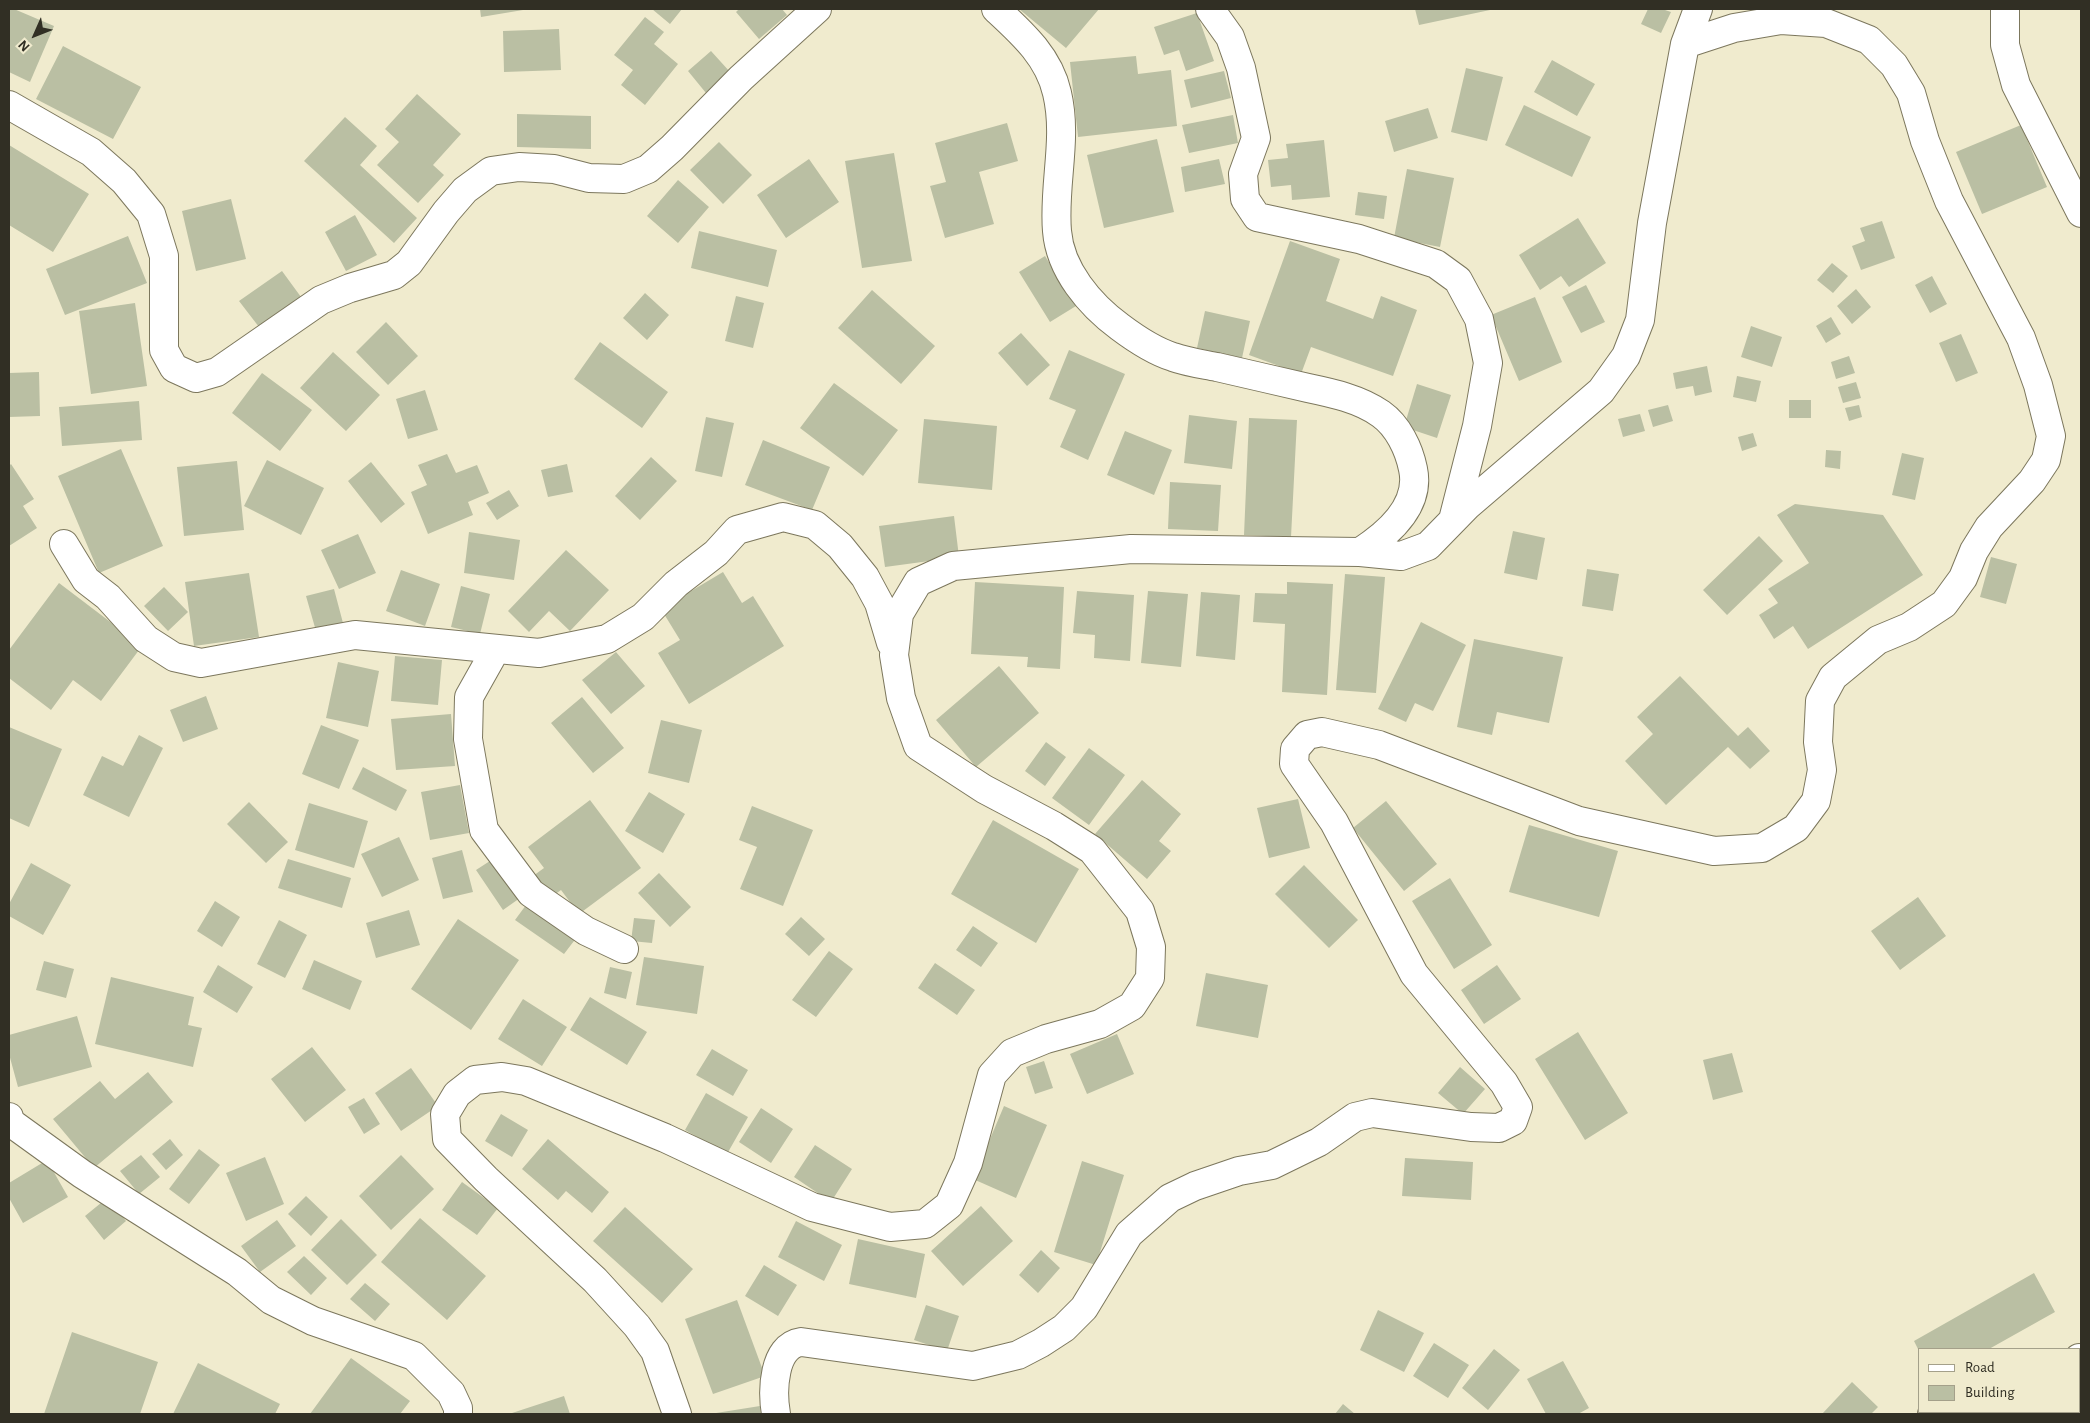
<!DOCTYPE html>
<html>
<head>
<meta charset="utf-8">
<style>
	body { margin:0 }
	#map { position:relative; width:2090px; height:1423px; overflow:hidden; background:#f0ebce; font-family:"Alegreya Sans",sans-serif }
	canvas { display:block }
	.frame { position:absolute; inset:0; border:10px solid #312f24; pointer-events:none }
	.legend { position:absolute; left:1918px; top:1348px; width:162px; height:65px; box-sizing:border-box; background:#f0ebce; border:1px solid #a4a08a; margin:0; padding:6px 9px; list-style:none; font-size:15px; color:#312f24 }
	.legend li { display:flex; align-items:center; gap:10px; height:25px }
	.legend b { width:25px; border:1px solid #a4a08a }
	.north { position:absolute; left:10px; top:10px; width:50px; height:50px; -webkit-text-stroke:4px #f0ebce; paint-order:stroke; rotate:226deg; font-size:14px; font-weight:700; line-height:20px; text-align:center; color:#312f24 }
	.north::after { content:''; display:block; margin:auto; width:18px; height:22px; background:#312f24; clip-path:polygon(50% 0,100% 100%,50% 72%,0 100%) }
</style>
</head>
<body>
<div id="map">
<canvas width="2090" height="1423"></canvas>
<div class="frame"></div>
<ul class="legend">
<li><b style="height:6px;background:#fff"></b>Road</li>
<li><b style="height:14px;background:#babfa3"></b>Building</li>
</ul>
<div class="north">N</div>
</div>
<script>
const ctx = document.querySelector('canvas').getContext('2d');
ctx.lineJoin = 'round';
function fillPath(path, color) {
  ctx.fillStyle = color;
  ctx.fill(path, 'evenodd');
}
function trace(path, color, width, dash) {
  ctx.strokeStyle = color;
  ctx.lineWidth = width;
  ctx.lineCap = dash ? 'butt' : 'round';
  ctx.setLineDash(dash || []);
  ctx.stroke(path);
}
const building = new Path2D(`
	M9,9H14L54,26L30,82L9,72Z
	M480,9H523V10L481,17Z
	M652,9H682L670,24Z
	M739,9H782L787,15L759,39L736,12Z
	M1019,9H1099L1066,48Z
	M1415,9H1490V10L1419,25Z
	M1648,9H1662L1671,12L1661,33L1641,24Z
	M1197,13L1214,61L1186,71L1179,50L1164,55L1154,27Z
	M645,17L664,32L654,44L678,64L645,105L621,85L633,70L614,55Z
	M559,29L561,70L504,72L503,31Z
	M63,46L141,87L113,139L36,99Z
	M711,51L730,72L706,93L688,71Z
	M1136,56L1138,74L1171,70L1177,126L1078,137L1070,62Z
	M1552,60L1595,84L1577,116L1534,92Z
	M1466,68L1503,77L1487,141L1451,132Z
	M1224,71L1231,98L1191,108L1184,80Z
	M417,94L461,134L433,165L444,175L418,203L377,165L399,142L385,129Z
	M1524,105L1591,137L1572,177L1505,145Z
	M1428,108L1438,138L1394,152L1385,121Z
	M517,114L591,116V149L517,147Z
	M1233,115L1238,143L1189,153L1182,125Z
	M345,117L377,146L360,165L417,218L394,243L304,161Z
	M1007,123L1018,161L979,172L994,224L945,238L930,186L946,182L935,143Z
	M2021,125L2047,187L1982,214L1956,152Z
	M1157,139L1174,212L1104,228L1087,155Z
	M1324,140L1330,197L1292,200L1291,185L1271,187L1268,160L1288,158L1286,144Z
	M719,142L752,175L723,204L690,170Z
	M9,145L89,194L53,252L9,225Z
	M894,153L912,261L862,268L845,161Z
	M809,159L839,202L786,238L757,195Z
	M1219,159L1225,184L1185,192L1181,167Z
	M1407,169L1454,178L1440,247L1394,238Z
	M678,180L709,207L678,243L647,216Z
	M1358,192L1387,196L1384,219L1355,215Z
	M231,199L246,259L196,271L182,211Z
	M355,215L377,255L346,271L325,232Z
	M1578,218L1606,263L1569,287L1561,276L1540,290L1519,255Z
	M1882,221L1895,258L1861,270L1852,246L1865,241L1860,228Z
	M699,231L777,250L768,287L691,268Z
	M128,236L147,283L65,315L46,269Z
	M1290,241L1340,259L1326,301L1373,319L1381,296L1417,310L1393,376L1311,347L1301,374L1249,355Z
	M1045,256L1076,306L1050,322L1019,272Z
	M1832,263L1848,276L1833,293L1817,280Z
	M282,271L301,297L259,327L239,301Z
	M1932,276L1947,304L1930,313L1915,285Z
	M1586,285L1605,322L1581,333L1562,297Z
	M1856,289L1871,307L1852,324L1837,306Z
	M872,290L935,346L901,384L838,328Z
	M645,293L669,315L647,340L623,318Z
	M736,296L764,303L753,348L725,341Z
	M1535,297L1562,362L1519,381L1491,315Z
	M135,303L147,386L91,394L79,311Z
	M1205,311L1250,321L1242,358L1197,348Z
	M1831,317L1841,334L1826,343L1816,326Z
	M386,322L418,356L388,385L356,352Z
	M1751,326L1782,337L1772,367L1741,357Z
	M1021,333L1050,365L1027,386L998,353Z
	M1961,334L1978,373L1956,382L1939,343Z
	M600,342L668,392L642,428L574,379Z
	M1069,350L1125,374L1088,460L1060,447L1076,410L1049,399Z
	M333,352L380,395L346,431L300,388Z
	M1849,356L1855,373L1836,379L1831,362Z
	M1707,366L1712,392L1695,396L1693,386L1676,389L1673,373Z
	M39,372L40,416L9,417V373Z
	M262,373L312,410L280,451L232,413Z
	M1737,376L1761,381L1756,402L1733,397Z
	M1856,382L1861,398L1843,403L1838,387Z
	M834,383L898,430L863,476L800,428Z
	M1417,384L1451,395L1437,438L1404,427Z
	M425,390L438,430L408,439L396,399Z
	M1789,400H1811V418H1789Z
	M139,401L142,440L62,446L59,407Z
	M1668,405L1673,421L1653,427L1648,410Z
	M1859,405L1862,417L1849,421L1845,408Z
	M1640,414L1645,431L1623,437L1618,419Z
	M1189,415L1237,421L1232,469L1184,463Z
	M706,417L734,423L722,477L695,471Z
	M1249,418L1297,420L1291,537L1244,535Z
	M924,419L997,426L992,490L918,483Z
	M1125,431L1172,450L1154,495L1107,475Z
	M1753,433L1757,446L1742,451L1738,437Z
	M763,440L830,467L812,510L745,485Z
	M121,449L163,546L99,573L58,476Z
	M1826,450L1841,451L1840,469L1825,467Z
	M1902,453L1924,458L1915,500L1892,495Z
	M447,454L456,473L477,465L489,493L468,502L473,515L428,534L411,492L427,485L418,465Z
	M651,457L677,481L640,520L615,496Z
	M267,460L324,488L301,535L244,506Z
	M237,461L244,530L184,536L177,467Z
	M371,462L405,504L381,523L348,481Z
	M11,464L34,499L23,506L37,528L9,546V466Z
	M567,464L573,492L548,497L541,470Z
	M1170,482L1221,485L1218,531L1168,529Z
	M509,490L519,506L497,520L486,503Z
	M1795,504L1883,515L1923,575L1808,649L1793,626L1774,639L1759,615L1778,603L1768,589L1809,563L1777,515Z
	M954,516L959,557L885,567L879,526Z
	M1513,531L1545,538L1537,580L1504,573Z
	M469,532L520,540L514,580L464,573Z
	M358,534L376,573L339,589L321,550Z
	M1759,536L1783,561L1727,615L1703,590Z
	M566,550L609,590L570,631L549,611L529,632L508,611Z
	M1991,557L2017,564L2006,604L1980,597Z
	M1587,569L1619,574L1613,611L1582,606Z
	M401,570L440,584L425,626L386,611Z
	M723,572L742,603L753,596L784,646L689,704L658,653L680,640L661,609Z
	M249,573L259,637L194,646L185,582Z
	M1345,574L1385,577L1376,693L1336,690Z
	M975,582L1064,587L1060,669L1027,667L1028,657L971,654Z
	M1287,582L1333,584L1327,695L1282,692L1285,624L1253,622L1255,593L1287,594Z
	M59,583L142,646L101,701L73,680L51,710L9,678V650Z
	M461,586L490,594L480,634L451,627Z
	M164,587L188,612L168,631L144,606Z
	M334,589L343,623L316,631L306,596Z
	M1077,591L1134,595L1130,661L1094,658L1095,635L1073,633Z
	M1148,591L1188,594L1181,667L1141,663Z
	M1201,592L1240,595L1235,660L1196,656Z
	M1421,622L1466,645L1433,711L1415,703L1406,722L1378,709Z
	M1474,639L1563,657L1549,723L1497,712L1492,735L1457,727Z
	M616,652L645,686L611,714L582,680Z
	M395,656L442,660L438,705L391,701Z
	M338,662L379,671L368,727L326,718Z
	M999,666L1039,713L976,767L936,720Z
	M1680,676L1738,736L1748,727L1770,751L1750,769L1728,747L1666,805L1625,761L1653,734L1637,717Z
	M206,696L218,729L183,742L170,710Z
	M582,697L624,748L593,773L551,723Z
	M451,714L455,766L396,770L391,719Z
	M661,720L702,730L689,783L648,773Z
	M321,725L359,740L339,789L302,774Z
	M9,727L62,749L29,827L9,818Z
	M139,735L163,748L129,817L83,795L102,756L123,766Z
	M1046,742L1066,757L1045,786L1025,771Z
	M1089,748L1125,775L1089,825L1052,798Z
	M363,767L407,790L396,811L352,789Z
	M1142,780L1181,814L1159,841L1171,851L1147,879L1095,834Z
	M460,785L469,833L430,840L421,792Z
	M649,792L685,814L663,853L625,831Z
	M1298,799L1310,848L1269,858L1257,808Z
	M590,800L641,868L579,914L561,890L550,898L533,876L544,868L528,847Z
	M1386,801L1437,864L1404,891L1353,828Z
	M249,802L288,842L266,863L227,824Z
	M309,803L368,821L354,868L295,850Z
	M752,806L813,830L783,906L740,889L757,847L739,840Z
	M993,820L1079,869L1036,943L951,894Z
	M1529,825L1618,851L1599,917L1509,892Z
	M399,837L419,880L382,897L361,854Z
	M462,850L473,892L443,899L432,858Z
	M288,859L351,878L342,908L278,888Z
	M493,859L520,898L503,910L476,870Z
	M31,863L71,885L43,935L9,916V904Z
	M1304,865L1358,920L1329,948L1275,894Z
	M659,873L691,907L670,927L638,893Z
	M1450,878L1492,945L1454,969L1412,901Z
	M1918,897L1946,936L1900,970L1871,931Z
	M215,901L240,917L222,947L197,931Z
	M529,901L577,937L564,954L515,920Z
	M409,910L420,945L376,958L366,923Z
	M801,917L825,939L809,956L785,934Z
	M634,918L655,920L652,943L631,941Z
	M458,919L519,960L471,1030L411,989Z
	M279,920L307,935L285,978L257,964Z
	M973,926L998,943L981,967L956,950Z
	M829,951L853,969L816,1017L792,1000Z
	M644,957L704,966L697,1014L636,1005Z
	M314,960L362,981L350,1010L302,989Z
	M44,961L74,969L66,998L36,990Z
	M935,963L975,990L957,1015L918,988Z
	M218,965L253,987L237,1013L203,992Z
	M1497,965L1521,999L1484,1024L1461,990Z
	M610,967L632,972L626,999L604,993Z
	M1206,973L1268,985L1258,1038L1196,1026Z
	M111,977L194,997L188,1025L202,1028L193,1067L95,1044Z
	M590,997L647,1032L627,1065L570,1030Z
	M523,999L567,1027L542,1066L498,1039Z
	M77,1016L92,1067L18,1087L9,1054V1035Z
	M1578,1032L1628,1113L1585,1140L1535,1059Z
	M1117,1034L1134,1074L1087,1094L1070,1054Z
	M312,1047L346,1090L305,1122L271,1079Z
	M712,1049L748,1070L733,1096L696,1075Z
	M1732,1053L1743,1092L1713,1100L1703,1060Z
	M1044,1061L1053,1088L1035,1094L1026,1067Z
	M1460,1067L1485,1089L1463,1114L1438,1093Z
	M411,1068L438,1106L401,1131L375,1093Z
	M148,1072L173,1102L94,1168L53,1119L100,1081L115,1099Z
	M706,1093L748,1117L727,1154L685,1130Z
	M364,1098L380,1124L364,1134L348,1107Z
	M1004,1106L1047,1125L1016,1198L973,1179Z
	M761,1108L793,1129L771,1163L739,1142Z
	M501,1114L528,1130L512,1157L485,1141Z
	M170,1139L183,1155L166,1170L152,1154Z
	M548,1139L609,1192L592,1213L566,1191L558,1200L522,1169Z
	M815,1145L852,1169L831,1202L794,1177Z
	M199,1149L220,1165L189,1204L169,1189Z
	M141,1155L160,1177L139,1194L120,1171Z
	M401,1155L434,1189L391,1230L359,1196Z
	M265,1157L284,1204L246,1221L226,1173Z
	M1405,1158L1473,1162L1471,1200L1402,1196Z
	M47,1160L68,1197L23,1223L9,1198V1183Z
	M1082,1161L1124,1175L1096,1265L1054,1252Z
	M462,1182L498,1208L477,1235L442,1210Z
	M306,1196L328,1217L311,1236L288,1214Z
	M107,1198L126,1221L104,1240L85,1216Z
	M981,1206L1013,1241L963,1286L931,1251Z
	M625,1207L693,1269L662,1303L593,1241Z
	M420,1218L486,1276L447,1320L381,1262Z
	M341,1219L377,1255L347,1285L311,1250Z
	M277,1220L296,1246L260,1272L241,1246Z
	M796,1221L842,1245L824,1281L778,1257Z
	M858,1239L925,1254L916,1298L849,1284Z
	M1041,1250L1060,1268L1038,1293L1019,1275Z
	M304,1256L327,1278L311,1295L287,1272Z
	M764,1265L797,1285L778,1316L745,1296Z
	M2034,1273L2055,1312L1989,1349H1918L1914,1341Z
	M365,1283L390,1304L375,1321L350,1299Z
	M737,1300L765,1376L713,1394L685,1319Z
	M926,1305L959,1316L947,1351L914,1340Z
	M1378,1310L1424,1333L1404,1372L1360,1350Z
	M72,1332L158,1362L140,1414H44Z
	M1434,1343L1469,1365L1448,1398L1413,1376Z
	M1494,1349L1520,1370L1488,1410L1462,1388Z
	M351,1358L410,1401L400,1414H310Z
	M1563,1361L1589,1408L1578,1414H1546L1527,1379Z
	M198,1363L280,1404L275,1414H173Z
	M1852,1382L1878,1407L1871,1414H1822Z
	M564,1396L570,1414H509Z
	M1343,1404L1355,1414H1335Z
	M760,1406L761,1414H716V1413Z`);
const minor = new Path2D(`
	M1210,9L1230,37L1241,68L1256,138L1243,174L1245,199L1257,217L1359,239L1436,264L1458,280L1479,319L1488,363L1477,426L1453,520
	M2005,9V45L2016,85L2081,213
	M9,105L91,152L124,181L151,214L164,256V350L174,368L196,378L217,372L321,300L350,288L394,275L409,263L446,212L465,190L491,171L519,167L554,169L589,178L624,179L648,169L672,148L741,78L817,9
	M64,544L86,580L108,597L146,639L174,657L201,663L355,635L539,653L607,639L643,617L676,584L716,553L737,530L783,517L815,525L840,546L865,577L879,603L891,643
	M1360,552L1401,556L1428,546L1468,505L1601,391L1626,356L1640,320L1652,223L1685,44L1698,9
	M496,649L469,697L468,739L484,830L531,893L586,931L624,949
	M9,1117L10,1122L82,1174L237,1272L271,1300L313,1321L414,1356L451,1393L458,1408V1414
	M2079,1358L2081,1359
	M677,1414L655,1351L637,1326L595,1280L486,1179L447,1139L445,1114L457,1094L475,1080L502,1077L526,1081L665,1138L812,1207L890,1227L925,1224L949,1205L968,1163L992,1075L1012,1053L1046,1039L1100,1024L1132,1006L1150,978L1151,947L1140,911L1092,850L1054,826L984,789L918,746L901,698L894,655L899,614L918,582L953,566L1131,549L1360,552C1388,534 1421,506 1413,469C1409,449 1398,426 1381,414C1360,399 1332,393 1308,388C1278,381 1247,374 1217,367C1202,364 1187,362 1173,357C1154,351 1136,339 1120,327C1090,305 1060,270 1057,231C1053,185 1068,139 1057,93C1049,57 1022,33 996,9
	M776,1414C772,1391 773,1346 801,1342L973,1366L1018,1355L1041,1343L1064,1328L1084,1308L1129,1234L1170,1198L1195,1186L1239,1171L1272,1165L1319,1142L1355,1117L1372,1113L1471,1127L1499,1128L1513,1121L1518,1107L1504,1083L1414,974L1334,822L1294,764L1295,749L1307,735L1322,732L1379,745L1579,821L1714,851L1762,848L1796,828L1816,801L1822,770L1818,742L1820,701L1833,677L1878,640L1909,627L1944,604L1963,578L1974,551L1989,527L2032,481L2046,460L2051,436L2038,385L2021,338L1949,201L1925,141L1911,93L1894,65L1869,40L1826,23L1781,20L1734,28L1685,44
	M1932,1414L1935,1412`);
fillPath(building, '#babfa3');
trace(minor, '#7c775d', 30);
trace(minor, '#fff', 28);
</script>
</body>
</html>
